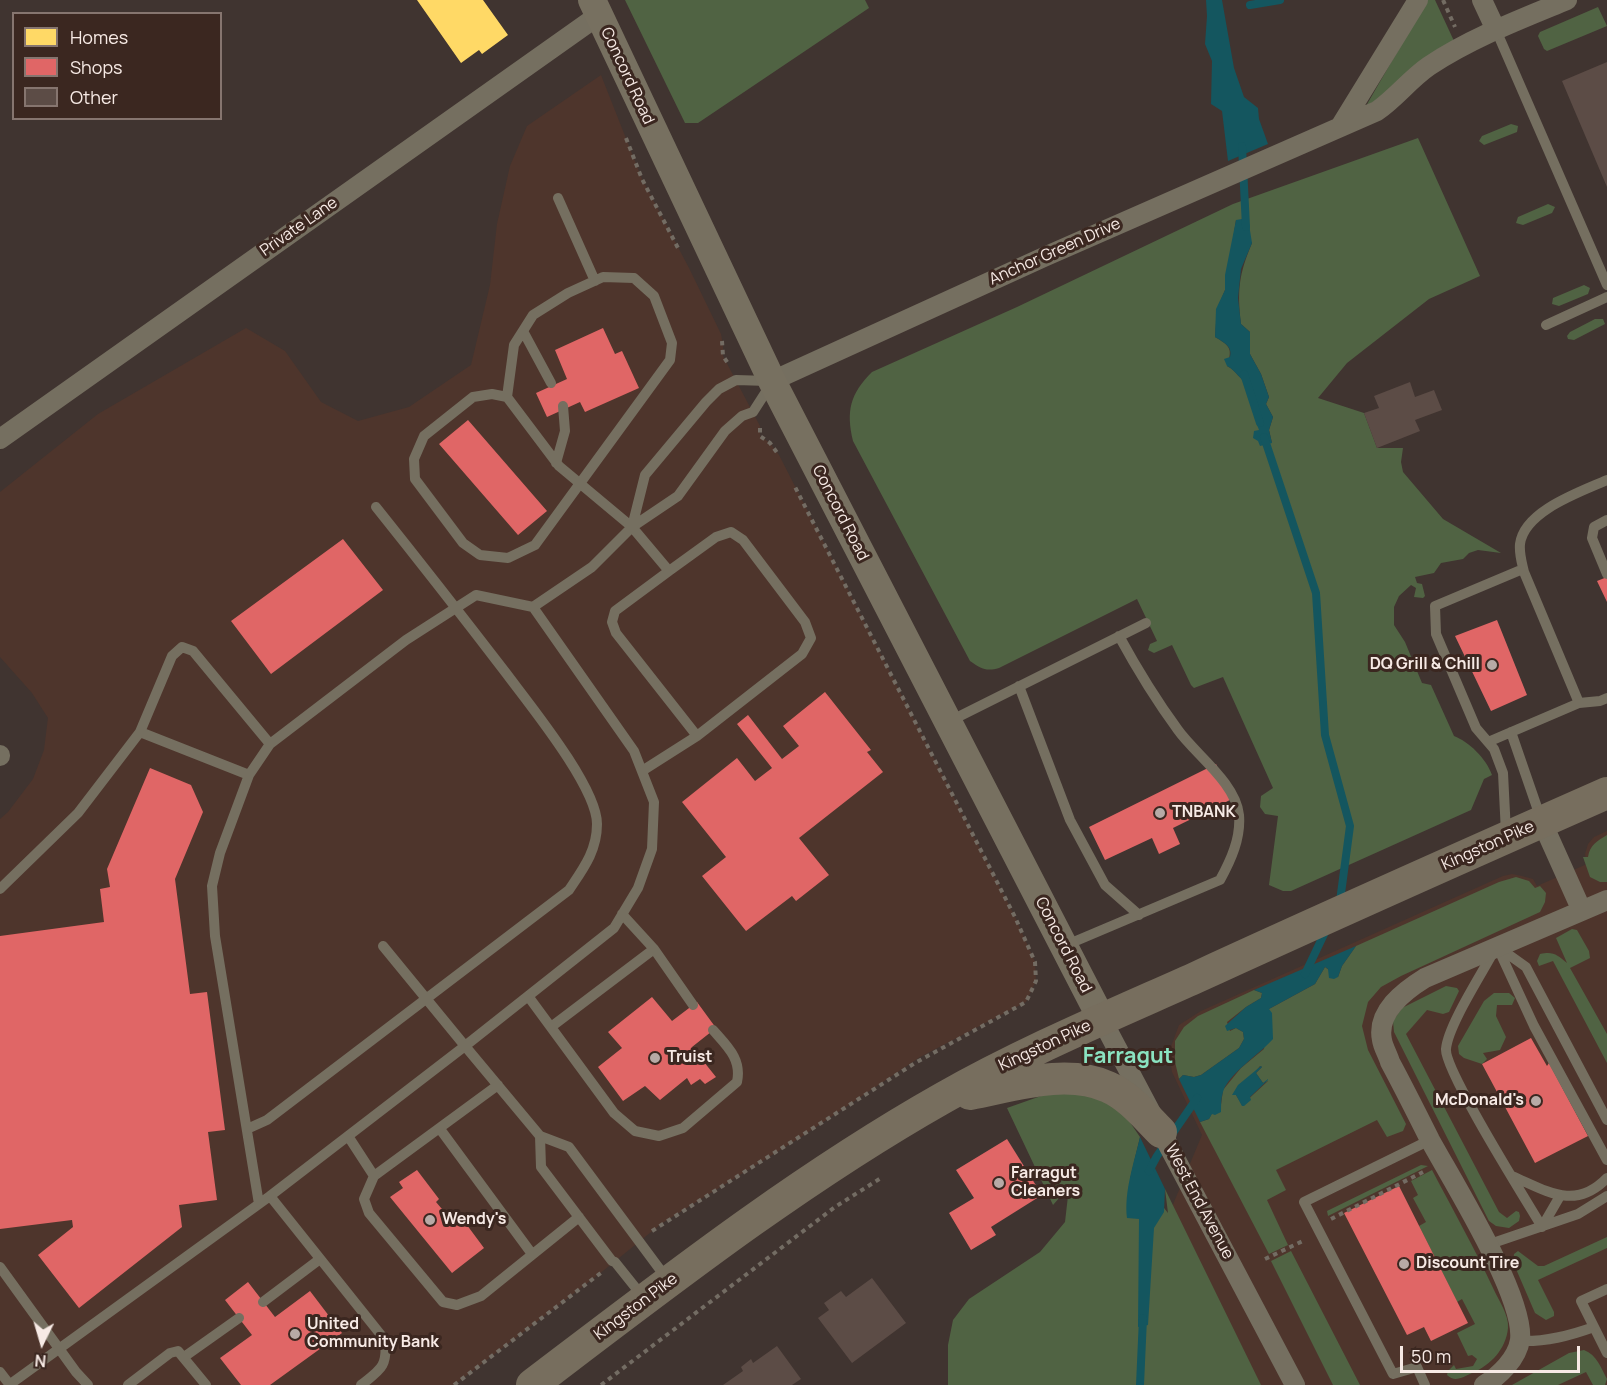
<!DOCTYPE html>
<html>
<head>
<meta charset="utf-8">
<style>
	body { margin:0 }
	#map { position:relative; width:1607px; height:1385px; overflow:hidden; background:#403430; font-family:Manrope,sans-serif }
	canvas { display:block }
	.legend { position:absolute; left:12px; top:12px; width:210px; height:108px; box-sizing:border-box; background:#3b2720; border:2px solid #86756f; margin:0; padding:8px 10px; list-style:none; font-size:18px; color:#f7eae5 }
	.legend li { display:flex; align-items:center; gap:12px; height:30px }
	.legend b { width:30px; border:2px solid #86756f }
	.north { position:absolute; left:12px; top:1313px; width:60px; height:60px; -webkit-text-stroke:4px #3b2720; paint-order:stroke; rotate:185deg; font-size:16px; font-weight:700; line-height:24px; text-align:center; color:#f7eae5 }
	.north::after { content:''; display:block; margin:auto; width:21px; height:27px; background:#f7eae5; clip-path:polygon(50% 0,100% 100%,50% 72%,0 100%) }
	.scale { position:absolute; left:1400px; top:1346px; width:180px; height:27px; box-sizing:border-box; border:3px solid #f7eae5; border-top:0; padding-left:8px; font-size:18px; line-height:21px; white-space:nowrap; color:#f7eae5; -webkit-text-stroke:4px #3b2720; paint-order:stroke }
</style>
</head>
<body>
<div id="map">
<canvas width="1607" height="1385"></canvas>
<ul class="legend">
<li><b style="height:16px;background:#ffd966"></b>Homes</li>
<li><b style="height:16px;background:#e06666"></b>Shops</li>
<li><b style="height:16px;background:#5c4c46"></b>Other</li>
</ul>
<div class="north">N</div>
<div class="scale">50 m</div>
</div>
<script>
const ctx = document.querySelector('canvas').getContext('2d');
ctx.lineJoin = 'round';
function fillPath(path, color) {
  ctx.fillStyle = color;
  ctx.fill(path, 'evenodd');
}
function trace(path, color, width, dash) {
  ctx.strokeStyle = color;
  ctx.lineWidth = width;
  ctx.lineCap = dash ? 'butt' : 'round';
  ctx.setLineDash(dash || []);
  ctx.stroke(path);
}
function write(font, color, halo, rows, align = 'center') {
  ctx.font = font + ' Manrope,sans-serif';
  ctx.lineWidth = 6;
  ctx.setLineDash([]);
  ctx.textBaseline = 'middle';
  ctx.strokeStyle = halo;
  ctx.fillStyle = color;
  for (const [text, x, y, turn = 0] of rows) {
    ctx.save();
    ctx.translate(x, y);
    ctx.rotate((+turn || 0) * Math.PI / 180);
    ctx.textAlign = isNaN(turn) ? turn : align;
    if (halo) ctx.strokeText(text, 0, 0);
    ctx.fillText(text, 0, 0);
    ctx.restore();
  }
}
const built = new Path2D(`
	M601,75L642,179L689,268L721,334L723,345V356L760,426V436L770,443L779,455L1015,917L1035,962L1036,981L1026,1002L920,1057L801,1137L661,1224L598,1275L454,1385H0V819L8,812L33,779L44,750L48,718L32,693L0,657V492L98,414L246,328L285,351L321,402L358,421L409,407L471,365L490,285L497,224L510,166L527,126Z
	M1607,831V1385H1174L1169,1214L1202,1135L1172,1072L1169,1052L1179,1025L1201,1011L1503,876L1512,874L1522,876L1533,879L1537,886L1587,864L1585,854L1588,844L1594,837Z`);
const green = new Path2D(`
	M625,0H865L869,8L698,123H685Z
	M1427,0H1435L1454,41L1384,96L1366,106Z
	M1598,7L1607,26L1547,51L1544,49L1538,36L1540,32Z
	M1511,124L1518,126L1517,132L1484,145L1479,141L1482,136Z
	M1418,138L1480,276L1429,299L1347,363L1318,398L1364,413L1377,448H1403L1401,462L1403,472L1443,519L1501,553L1478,550L1469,553L1463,559L1441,563L1434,573L1415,577L1417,583L1422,584L1425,596L1423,598L1414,597L1416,588L1411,585L1399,596L1394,607V625L1405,642L1422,683L1431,685L1454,736C1469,742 1486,758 1492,775L1484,779L1471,810L1291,891H1283L1269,885L1278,816L1265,814L1260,807L1261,796L1273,788L1223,677L1194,688L1191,685L1172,645L1154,653L1148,650L1150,644L1157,641L1137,599L999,668C986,672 980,668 970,661L853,441C846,411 850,394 872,372L1017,307L1233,204ZM1236,220L1252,243C1239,274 1237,290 1241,324L1250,332V354L1261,374L1269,397L1266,404L1273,417L1269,430L1272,443L1256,422L1258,408L1250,384C1239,380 1237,371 1227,366C1233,348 1230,346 1215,337L1217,309L1225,290Z
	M1548,204L1555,207L1552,213L1523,225L1516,223L1518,217Z
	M1584,285L1590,288L1588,294L1559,306L1552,304L1553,298Z
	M1595,319H1603L1605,324L1574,340L1568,339L1567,336L1570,332Z
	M1607,835V882H1600L1590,877L1583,857H1588C1590,845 1597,841 1607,835Z
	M1516,877L1529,881L1535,888L1540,886L1546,893L1545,902L1540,912L1401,976L1381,987L1368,1002L1362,1026L1368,1050L1406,1124L1403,1131L1387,1137L1377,1120L1276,1170L1286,1190L1267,1200L1288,1245L1269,1254L1200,1122L1209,1119L1212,1113L1220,1112L1223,1090L1241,1068L1264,1049L1269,1009L1315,984L1325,967L1338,977L1342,966L1356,946L1499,882ZM1260,1066L1262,1067L1256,1073L1263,1083L1268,1081L1242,1105L1236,1095Z
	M1572,929L1577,930L1589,951L1590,958L1570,968L1607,1034V1063L1553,961L1539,966L1537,961L1540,954C1554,951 1557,955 1567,963L1556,938Z
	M1446,986L1457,988L1459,991L1449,1012L1443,1014L1427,1010L1406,1034L1499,1212L1507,1218L1516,1211L1519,1212L1520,1216L1519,1221L1509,1228L1496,1226L1489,1221L1394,1032L1393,1021L1402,1008Z
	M1254,990L1262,993L1261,998L1246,1007L1227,1022L1230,1031L1236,1028L1243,1032L1244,1039L1239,1048L1201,1075L1194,1077L1183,1075L1179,1079L1175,1062V1041L1184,1027L1198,1016Z
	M1494,993H1509L1515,998L1512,1005H1497L1496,1016L1506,1037L1500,1050L1483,1053L1487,1059L1482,1064L1464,1058L1459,1054L1458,1046L1484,1001Z
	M1055,1091L1095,1095L1125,1115L1140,1137L1130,1179L1157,1199L1168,1213L1165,1189L1261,1385H948V1345L953,1320L969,1299L1040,1252L1065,1222L1069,1187L1053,1205L1007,1108Z
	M1421,1165L1428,1166L1328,1216L1327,1211L1329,1210Z
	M1432,1170C1453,1210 1475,1249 1494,1290C1499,1301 1509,1315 1508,1328C1506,1349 1491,1365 1472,1373C1463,1377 1455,1383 1447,1375L1448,1371L1454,1365L1456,1369L1473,1366L1477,1359L1472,1355L1468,1356L1457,1333L1475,1324L1462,1299L1457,1302L1419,1226L1426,1222L1413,1198L1418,1195L1411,1181Z
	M1607,1237V1248L1538,1280L1554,1312V1316L1546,1320L1535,1313L1513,1262L1514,1254L1518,1251L1538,1266H1544Z
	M1291,1251L1360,1385H1333L1271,1261Z
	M1584,1350C1597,1355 1601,1368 1607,1379L1605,1385H1593L1586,1372L1558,1385H1512L1569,1353Z`);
const water = new Path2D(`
	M1206,0H1222L1234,68L1244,97L1258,108L1259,119L1268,144L1228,161L1222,111L1211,104L1212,61L1205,44L1207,16Z
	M1248,218L1252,243L1241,269L1238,298L1241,324L1250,332V354L1261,374L1269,397L1266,404L1273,417L1269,430L1272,443L1260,446L1258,441L1253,438L1254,431L1259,430L1256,422L1258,408L1250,385C1239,380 1237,371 1227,366L1224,359L1230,357C1233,346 1223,342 1215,337L1216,309L1225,290V275L1236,220Z
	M1356,946L1342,966L1338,977L1334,979L1329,978L1328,969L1325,967L1315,984L1269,1009L1272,1013L1273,1039C1260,1054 1228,1074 1223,1092C1221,1098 1221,1105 1221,1112L1215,1115L1212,1114L1209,1119L1200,1122L1179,1079L1183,1075L1194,1077L1201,1075L1239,1048L1244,1039L1243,1032L1236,1028L1227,1031L1225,1026L1246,1007L1261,998L1262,993L1254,990Z
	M1261,1066L1262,1067L1256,1073L1263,1083L1268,1079V1080L1250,1097L1251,1100L1244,1106H1242L1236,1095H1232L1238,1085Z
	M1140,1137L1165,1189L1164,1212L1154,1228L1148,1325L1138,1327L1139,1219L1127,1218C1124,1191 1134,1163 1140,1137Z`);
const homes = new Path2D(`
	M417,0H483L508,35L482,54L479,50L461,63Z`);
const shops = new Path2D(`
	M603,328L615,354L622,351L639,388L585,412L580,402L547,417L536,393L567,379L555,350Z
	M468,420L547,511L518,535L439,444Z
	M343,539L383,590L271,674L231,621Z
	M1607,577V602L1597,581Z
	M1497,620L1527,695L1491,711L1455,636Z
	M825,692L871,750L867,752L883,772L799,838L829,875L796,901L792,896L746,931L702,876L726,857L682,802L737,758L755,781L772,768L737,724L748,715L782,759L799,746L783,726Z
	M1216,764L1232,799L1173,828L1180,844L1159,854L1152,838L1105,860L1089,827Z
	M150,768L191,785L203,812L175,879L190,994L207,992L225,1130L208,1132L217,1200L179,1205L182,1227L79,1308L38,1255L73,1227L72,1220L0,1229V936L104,922L100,889L110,887L107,869Z
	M652,997L672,1021L697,1002L716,1028L692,1047L716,1077L705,1084L700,1079L691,1085L687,1078L660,1100L645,1086L623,1101L598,1067L622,1048L608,1032Z
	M1531,1038L1547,1066L1549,1063L1588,1136L1535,1163L1482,1064Z
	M1007,1139L1042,1195L991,1227L996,1235L971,1250L949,1213L974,1198L956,1170Z
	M417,1170L439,1199L436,1202L453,1222L461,1217L484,1248L452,1273L390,1197L403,1188L399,1182Z
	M1399,1186L1468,1323L1431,1341L1424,1327L1407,1335L1344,1213Z
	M248,1282L275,1317L310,1291L342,1333L270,1385H241L220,1358L252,1335L225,1300Z`);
const stream = new Path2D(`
	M1250,5L1280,0
	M1242,146L1246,227
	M1244,374L1260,423
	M1264,437L1316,593L1325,735L1350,826L1340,901
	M1305,974L1327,928
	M1149,1171L1157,1156L1197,1098
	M1140,1385L1143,1318`);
const building = new Path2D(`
	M1607,62V187L1562,81Z
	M1410,382L1415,397L1434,390L1442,410L1415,420L1420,431L1377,448L1364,413L1379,408L1374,396Z
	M872,1278L906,1323L852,1363L818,1318L829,1310L824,1303L841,1291L846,1297Z
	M777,1346L801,1379L792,1385H723L743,1371L741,1367L751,1359L753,1363Z`);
const path = new Path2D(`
	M1443,0L1455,27
	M626,138L642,179L678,248
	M722,341L723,356L729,365
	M760,428V436L770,443L778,454
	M1331,1219L1423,1172
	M652,1231L915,1063L1026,1002L1036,981L1035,962L1015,917L794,485
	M1265,1259L1305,1240
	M454,1385L602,1272
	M601,1385L835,1207L881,1178`);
const lane = new Path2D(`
	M1496,30L1607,285
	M558,198L595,281
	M1546,325L1607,297
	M523,331L551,383
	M507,397L492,394L473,397L424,436L414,459L415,479L463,543L480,555L508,558L535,545L670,360L672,343L654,296L634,278L603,277L568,293L533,315L514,345L507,397L559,466L632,527L669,571L615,611L612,622L616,633L697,736L642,771
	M556,463L565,431L563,406
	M1607,520L1594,527L1592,538L1607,574
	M632,527L645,475L706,402L719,389L736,380L768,381
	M669,571L716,537L731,532L743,540L805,622L811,638L802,654L697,736
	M533,607L592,567L632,527L678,496L725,431L742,416L753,412L771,384
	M1019,686L1070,820L1105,885L1139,915
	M1579,703L1524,572C1522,563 1519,554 1520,544C1524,511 1580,492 1607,480
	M948,722L1146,623
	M140,732L172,656L182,647L193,651L270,744
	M1511,732L1541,819
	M1488,742L1579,703L1600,701L1607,698
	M249,775L220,853L212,886L215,936L259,1204
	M1506,833L1503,773L1494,749L1476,728L1436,634L1435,606L1523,569
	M0,889L78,813L140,732L249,775L270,744L406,640L476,595L533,607L634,751L654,802L652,849L638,888L614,928L465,1046L540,1136
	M622,914L654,949L693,1005
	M1064,946L1220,880C1231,860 1241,838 1239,815C1236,783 1195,754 1178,730C1156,700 1137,669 1119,636
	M1497,946L1534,1026L1607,1160
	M1498,947L1526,967L1607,1120
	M1495,949C1483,972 1448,1025 1446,1049C1444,1070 1526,1200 1542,1227
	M528,996L614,1113L635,1131L659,1136L683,1128L737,1082C742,1059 727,1046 713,1030
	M551,1027L654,949
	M498,1085L374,1176L364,1199L369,1213L443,1302L457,1305L481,1296L579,1217
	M247,1129L267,1120L569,890C583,869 597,851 597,824C597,787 529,704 506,673C463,617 420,562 376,507
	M440,1129L532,1254
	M348,1136L374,1176
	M1512,1176C1547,1191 1575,1211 1607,1178
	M270,1196L385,1340C388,1367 380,1370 361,1385
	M1542,1227L1560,1196
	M1487,1245L1578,1214L1607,1196
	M0,1267L76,1372L88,1385
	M1607,1289L1581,1301L1607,1353
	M643,1297L615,1262L612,1261L541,1167L540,1136L569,1147L667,1279
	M263,1302L320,1259
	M1520,1341C1546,1342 1569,1336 1594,1327
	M184,1357L239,1318
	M0,1372L10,1385
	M9,1385L270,1196L465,1046L383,946
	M128,1385L170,1353L178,1351L206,1385
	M1425,1385L1417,1367L1393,1374L1304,1202L1430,1140`);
const street = new Path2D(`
	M1482,0L1496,30
	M1340,127L1418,0
	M772,381L1044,257L1377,111C1396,98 1410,79 1429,66C1471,38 1521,19 1567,0
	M0,439L599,15
	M0,755V756
	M1542,822L1582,911
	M1102,1020L1295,1385
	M1484,1385C1499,1376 1517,1359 1520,1340C1525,1297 1453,1182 1430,1140C1417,1114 1404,1088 1390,1062C1388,1055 1383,1047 1382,1040C1376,1012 1404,991 1425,978L1607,900`);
const secondary = new Path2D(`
	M592,0L772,381L1102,1020`);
const primary = new Path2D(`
	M970,1094C1013,1086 1066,1068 1108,1087C1129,1096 1146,1117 1161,1132
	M532,1385C665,1284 798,1180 943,1098C1024,1052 1110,1016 1195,978C1332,915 1469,854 1607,793`);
const markers = [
	[1492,665,6,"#b7aaa6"],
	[1160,813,6,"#b7aaa6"],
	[655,1058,6,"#b7aaa6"],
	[1536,1101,6,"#b7aaa6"],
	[999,1183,6,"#b7aaa6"],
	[430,1220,6,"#b7aaa6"],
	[1404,1264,6,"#b7aaa6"],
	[295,1334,6,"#b7aaa6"]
];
const streetNames = [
	["Concord Road",627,76,65],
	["Private Lane",299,227,-35],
	["Anchor Green Drive",1055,252,-24],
	["Concord Road",840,513,63],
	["Kingston Pike",1488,846,-24],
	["Concord Road",1063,945,63],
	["Kingston Pike",1045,1046,-25],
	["West End Avenue",1199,1202,62],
	["Kingston Pike",636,1307,-37]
];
const poiNames = [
	["DQ Grill & Chill",1480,665,"right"],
	["TNBANK",1172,813],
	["Truist",667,1058],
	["McDonald's",1524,1101,"right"],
	["Farragut",1011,1174],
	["Cleaners",1011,1192],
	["Wendy's",442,1220],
	["Discount Tire",1416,1264],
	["United",307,1325],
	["Community Bank",307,1343]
];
const districtNames = [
	["Farragut",1128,1057]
];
fillPath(built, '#4e352c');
fillPath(green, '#506343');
fillPath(water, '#14565f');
fillPath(homes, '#ffd966');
fillPath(shops, '#e06666');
trace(stream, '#14565f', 8);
fillPath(building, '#5c4c46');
trace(path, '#736c63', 4, [4.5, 4.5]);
trace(lane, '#756f60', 10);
trace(street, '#756f60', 20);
trace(secondary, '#777060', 28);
trace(primary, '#776e5e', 32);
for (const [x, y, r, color] of markers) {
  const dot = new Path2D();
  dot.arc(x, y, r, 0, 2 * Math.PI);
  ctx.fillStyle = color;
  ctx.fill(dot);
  trace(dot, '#3b2720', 2);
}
write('16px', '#f7eae5', '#3b2720', streetNames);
write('bold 16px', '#f7eae5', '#3b2720', poiNames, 'left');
write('bold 22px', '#8ae3c1', '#3b2720', districtNames);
</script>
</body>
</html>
